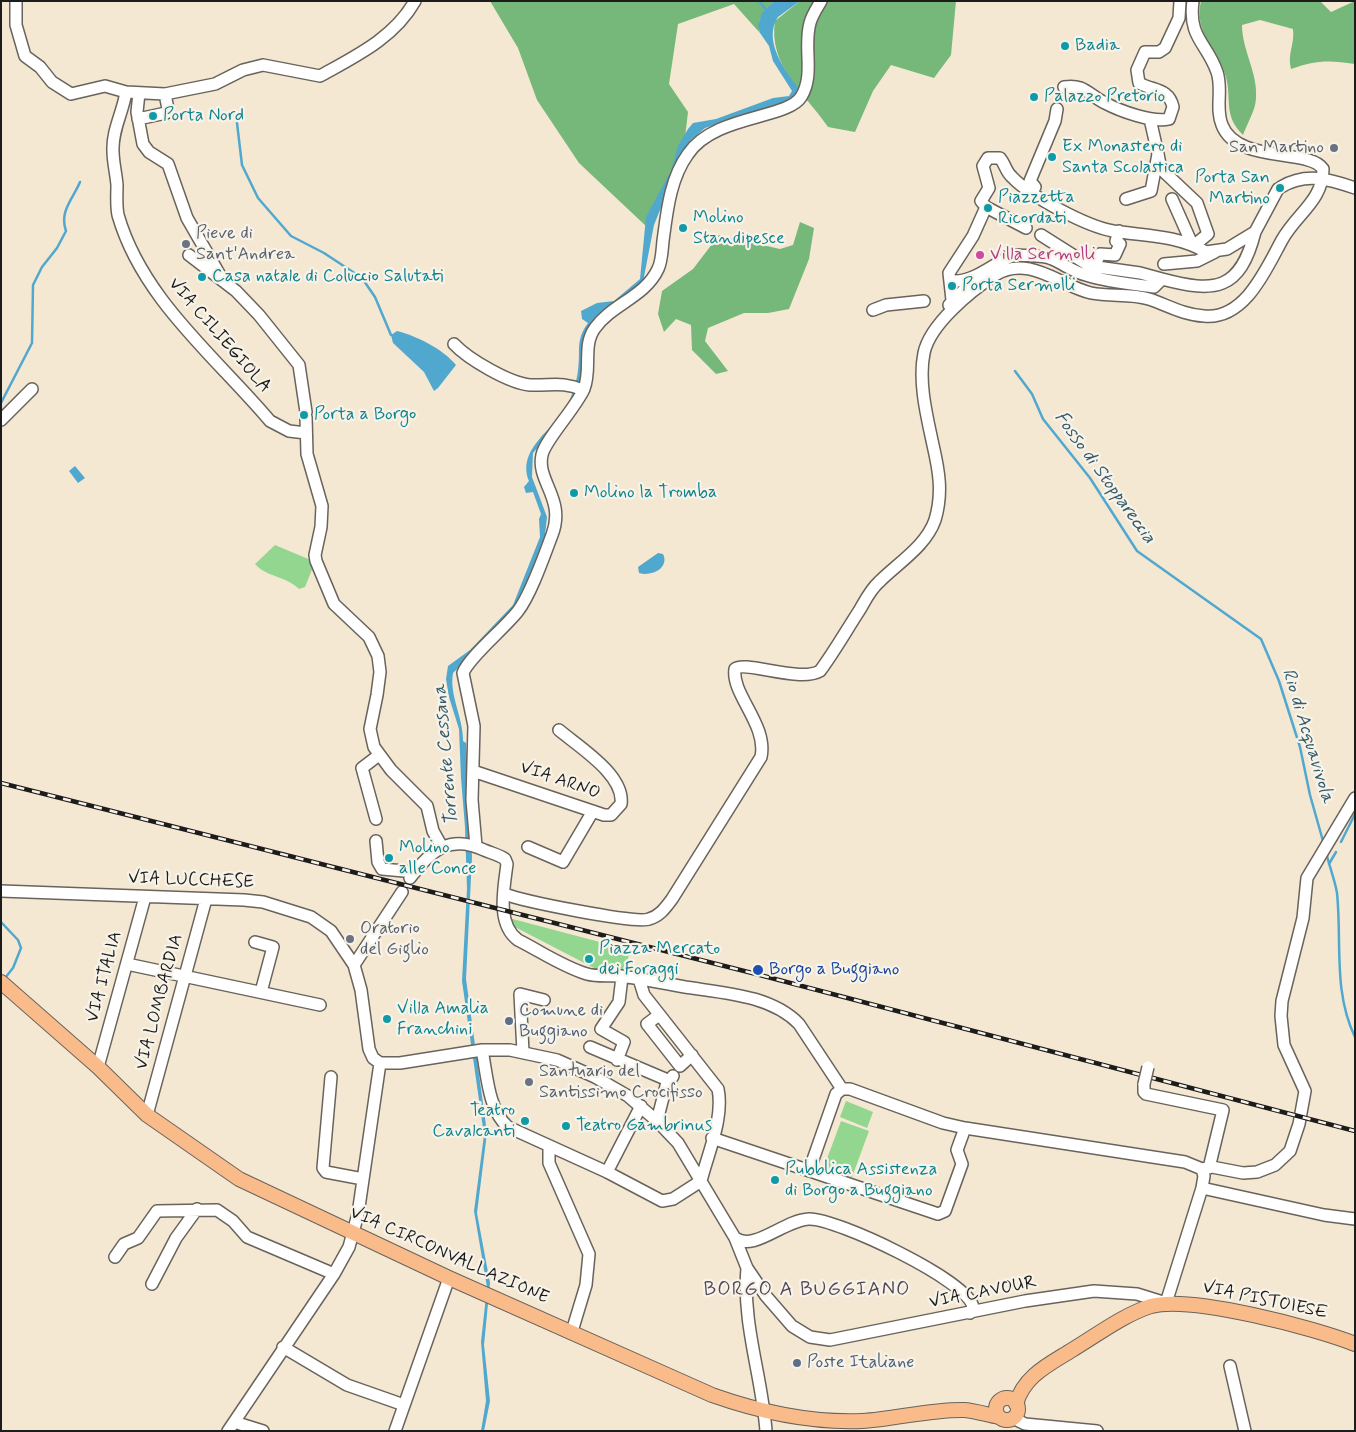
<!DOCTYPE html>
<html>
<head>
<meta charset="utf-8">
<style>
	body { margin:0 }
	#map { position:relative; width:1356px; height:1432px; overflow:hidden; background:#f4e8d3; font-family:Mynerve,sans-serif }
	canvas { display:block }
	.frame { position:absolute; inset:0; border:2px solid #1c1c1c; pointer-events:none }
</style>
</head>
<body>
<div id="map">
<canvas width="1356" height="1432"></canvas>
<div class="frame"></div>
</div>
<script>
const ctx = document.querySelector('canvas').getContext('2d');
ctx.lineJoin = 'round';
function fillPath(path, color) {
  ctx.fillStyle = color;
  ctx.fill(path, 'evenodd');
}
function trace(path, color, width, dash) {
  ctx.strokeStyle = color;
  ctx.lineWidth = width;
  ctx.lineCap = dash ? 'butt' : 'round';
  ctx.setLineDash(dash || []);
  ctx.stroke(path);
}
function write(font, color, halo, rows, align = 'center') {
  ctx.font = font + ' Mynerve,sans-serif';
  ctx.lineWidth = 4.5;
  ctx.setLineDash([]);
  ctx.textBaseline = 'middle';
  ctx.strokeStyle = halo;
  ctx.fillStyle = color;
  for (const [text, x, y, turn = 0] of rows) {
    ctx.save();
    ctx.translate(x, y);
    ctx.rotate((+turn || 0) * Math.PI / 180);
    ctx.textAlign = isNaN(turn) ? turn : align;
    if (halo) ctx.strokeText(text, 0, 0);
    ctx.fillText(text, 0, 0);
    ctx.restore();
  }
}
const green = new Path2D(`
	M275,545L313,561V567L305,587L299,589C286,576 266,577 255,564Z
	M509,918L630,950L625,971L596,969L513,926Z
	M846,1101L873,1112L867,1128L840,1117Z
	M841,1121L869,1131L852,1177L824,1167Z`);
const forest = new Path2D(`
	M490,1H774C765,11 756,18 760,33L734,4L678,24L669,84L688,112L684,146L647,227L579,163L537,100L518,48Z
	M800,1H956L951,55L934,78L891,65L873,91L855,132L828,127C805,93 768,66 775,21Z
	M1201,1H1320L1331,12L1355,1V64C1329,60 1316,60 1291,69C1287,54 1295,44 1293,29L1260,20L1242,25C1242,50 1258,73 1256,98C1256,109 1247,124 1243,135C1223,115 1232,101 1226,77C1219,49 1193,34 1201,1Z
	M800,222L814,228L809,259L789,309L768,313H744L708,328L705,341L728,371L716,374L692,350L691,325L676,319L664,332L658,314L662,291L693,269L719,235L780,249L793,245Z`);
const water = new Path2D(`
	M774,1H800L778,17C762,41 786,72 800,90L791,101L705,128L691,140L675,173L654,225L643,282L586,332L582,346V370L577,395L562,420L533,453L532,477L547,517L545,535L523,594L515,608L493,634L453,673C449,695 463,717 463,741L466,743L472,857L466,979L487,1133L477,1213L490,1283L484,1345L490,1401L484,1431H481L486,1401L481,1342L487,1287L474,1211L484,1135L462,981L467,889L465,827L461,778L459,729L449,697L446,679L448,666L470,650L513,605L540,537L539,519L541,514L533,492L526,493L524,487L529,481C516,448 556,429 568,403C573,394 577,380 578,370C581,349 575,341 588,323L582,319L581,311L597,303L614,301L640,279L646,217L671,171L678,146L688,129L693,123L716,119L773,98L789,96L792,91L773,61L769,46L760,33L758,25L762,13Z
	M397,331C417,336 443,349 456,365L438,388L434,391L424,372L393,343L391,335Z
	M75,466L85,478L78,483L69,471Z
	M658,553L663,554C670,568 651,577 639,573L638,567Z`);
const stream = new Path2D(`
	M759,1L768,12
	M237,123L242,165L258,198L291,236L324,253L362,278L375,297L391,335
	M1015,371L1032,394L1043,419L1090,478L1137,551L1261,639L1279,681L1300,747L1310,795L1323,841
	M1,403L32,343L33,285L42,267L57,248L66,231C59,211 73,199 80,182
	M1341,842L1355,814
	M1327,856C1330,868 1335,881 1337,893C1342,942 1333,992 1355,1037
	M1329,864L1336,852
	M1,922L18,940L21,948L13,968L5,978`);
const minor = new Path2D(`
	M16,1V25L25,56L40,67L52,82L71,94L105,86L126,92L165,94L215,84L243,70L263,65L320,76C356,56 394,38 415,1
	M1064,87C1085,84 1087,94 1105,103C1120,111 1153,123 1169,119L1173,107C1169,88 1153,91 1139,83L1137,70L1145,52H1159L1165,48L1179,18L1180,1
	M126,92C123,112 112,130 113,151C113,162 116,173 117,185C117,195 116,205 118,215C142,299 216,357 270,421L289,431L306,433
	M139,93L137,112L143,144L149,152L168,164L187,218L221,277
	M138,119L166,113L168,109L165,94
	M1158,154L1161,169L1197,203L1208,234L1197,243L1196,247
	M1035,187L1030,181L1055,121L1057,109
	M1281,187C1306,172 1329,179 1355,188
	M1126,199L1151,191L1158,154L1150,119
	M1172,199L1192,244
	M1026,228L986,207L981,201L989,188L983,166L988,158H1000C1005,164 1006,172 1012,177C1031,197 1086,226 1113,231C1145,236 1177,235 1206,252L1227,249L1255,232L1278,189
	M1041,235L1090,266L1140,273L1162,279
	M189,255L236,291L259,315L299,365L306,412
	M1164,264L1197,261L1215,252
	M1094,267L1100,254L1115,255L1120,244L1116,241L1119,231
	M952,281C978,283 1002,255 1018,255C1027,256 1044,255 1052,259C1064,264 1073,272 1086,275C1108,282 1131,284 1154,287L1162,279C1215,293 1240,291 1255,232
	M952,300L949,273L973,236L986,207
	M949,305L966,288L980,278
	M873,310L886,305L924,301
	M454,344C468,359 509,383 530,385C551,386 562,381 583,390
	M306,417L307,454L322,506L321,527L315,555L316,561L334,604L369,637L378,656L380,672L377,695L370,729L374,747L391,770L427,806L433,831L442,847
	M1,420L32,389
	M473,771L604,815H611L621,804C625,775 579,747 559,730
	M376,819L362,768L379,755
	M376,841L378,862L382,869L415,872
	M476,846L472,800L474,726L463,673C469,657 505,628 518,611C531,594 544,556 552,535C566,499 536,481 542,455C545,440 575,409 584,389C592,369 582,345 595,328C612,304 645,297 658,269C662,261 662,250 663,241C667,211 670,179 688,154C714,115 787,119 801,97C815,75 803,47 810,23C812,15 817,8 821,1
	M528,847L563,862L593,811
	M410,878C431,850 450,834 484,850C491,853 499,855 505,859L507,864C504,888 496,924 518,940C540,951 563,967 587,974C598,977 609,975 621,976C642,979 664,983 685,987C723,993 771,995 799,1024L842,1089
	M1,891L244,900L263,902L311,917L331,931L354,965L361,990L369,1049L373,1058L380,1063
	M505,894C522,901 635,924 649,919C660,916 666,907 672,899L761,757C768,725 731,694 735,669C744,660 799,683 820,671C834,652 846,631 859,611C865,601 870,590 879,582C898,563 926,546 935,520C943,493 939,471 933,445C927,417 918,382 924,353C930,324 971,291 995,275C1029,254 1060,286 1091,293C1110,297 1130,293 1149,299C1167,305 1184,315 1204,316C1245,320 1266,269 1282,240C1296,214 1323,201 1323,169C1309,148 1237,164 1222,125C1215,108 1223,89 1217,72C1207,43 1188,38 1193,1
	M255,942L273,947L261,992
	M127,964L320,1005
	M354,965L402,892
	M639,979L644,995L718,1089C724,1118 708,1153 701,1181
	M659,1015L647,1024L680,1066L692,1055
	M590,1047L670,1081
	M482,1050C487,1074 488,1110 508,1127L607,1172L662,1201L673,1199L701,1181
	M523,1052L520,994L544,1000
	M617,1060L624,1042L601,1029L619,1002L622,977
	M380,1063H400L482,1050H510L557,1060L595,1077L628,1096L657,1121L678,1143L735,1238L747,1268L766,1296L792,1326L810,1337L830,1340L1025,1301L1094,1291L1137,1294L1166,1303L1202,1188L1204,1176L1202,1169
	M98,1067L145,897
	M331,1077L323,1168L326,1172L363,1179
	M1144,1084V1092L1146,1094L1223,1110L1209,1168
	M147,1115L206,899
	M657,1121L666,1086L673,1076
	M712,1138L938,1214L945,1211L962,1164L957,1150L965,1128
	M549,1146V1163L589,1254L586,1285L573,1328
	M1202,1169L1212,1167L1243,1173L1257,1172L1275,1165L1290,1151L1299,1124L1305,1091L1284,1045L1281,1016L1282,1001L1303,918L1307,878L1355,798
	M809,1171L836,1094L842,1089H850L943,1123L965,1128L1185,1162L1202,1169
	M607,1172L641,1106
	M1202,1188L1324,1215L1355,1219
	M735,1238C754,1252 784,1220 809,1219C836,1218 969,1281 973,1307L970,1313
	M115,1257L124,1244L138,1238L157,1211L217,1210L233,1221L247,1237L334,1274
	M747,1268C742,1324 762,1376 766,1431
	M152,1284L176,1238L197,1209
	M283,1347L347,1385L404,1405
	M1230,1366L1245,1431
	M1013,1418L1025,1424L1097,1431
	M234,1422L263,1431
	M228,1431L334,1274L349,1247L358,1214L380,1063
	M395,1431L449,1278`);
const major = new Path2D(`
	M1,982L98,1067L147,1115L239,1179L449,1278L712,1395C760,1412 811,1423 862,1421C896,1419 931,1409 965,1410C976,1411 988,1415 999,1417
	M996 1409a11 11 0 1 1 22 0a11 11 0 1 1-22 0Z
	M1016,1404C1024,1376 1048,1365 1072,1350C1097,1335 1123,1315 1151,1306C1190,1295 1315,1328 1355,1344`);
const rail = new Path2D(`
	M1,783L756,974L1355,1131`);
const minorBridge = new Path2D(`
	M1144,1084L1148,1067`);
const markers = [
	[1065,46,5,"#0f9aa8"],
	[1034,97,5,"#0f9aa8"],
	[153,116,5,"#0f9aa8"],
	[1334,148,5,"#6b7280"],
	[1052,157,5,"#0f9aa8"],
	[1280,188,5,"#0f9aa8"],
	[988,208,5,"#0f9aa8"],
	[683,228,5,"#0f9aa8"],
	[186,244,5,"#6b7280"],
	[980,255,5,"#d1479c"],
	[202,277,5,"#0f9aa8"],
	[952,286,5,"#0f9aa8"],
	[304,415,5,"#0f9aa8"],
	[574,493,5,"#0f9aa8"],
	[389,858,5,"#0f9aa8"],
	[350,939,5,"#6b7280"],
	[589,959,5,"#0f9aa8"],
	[758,970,6,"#1a4fb4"],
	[387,1019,5,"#0f9aa8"],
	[509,1021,5,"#5c6f8a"],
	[529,1082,5,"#6b7280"],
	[525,1121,5,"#0f9aa8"],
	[566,1126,5,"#0f9aa8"],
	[775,1180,5,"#0f9aa8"],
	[797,1363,5,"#5c6f8a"]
];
const cultureNames = [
	["Badia",1075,46],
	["Palazzo Pretorio",1044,97],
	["Porta Nord",163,116],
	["Ex Monastero di",1062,147],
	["Santa Scolastica",1062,168],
	["Porta San",1270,178,"right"],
	["Martino",1270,199,"right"],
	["Piazzetta",998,198],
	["Ricordati",998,219],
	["Molino",693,218],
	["Standipesce",693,239],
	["Casa natale di Coluccio Salutati",212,277],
	["Porta Sermolli",962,286],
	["Porta a Borgo",314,415],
	["Molino la Tromba",584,493],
	["Molino",399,848],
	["alle Conce",399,869],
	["Piazza Mercato",599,949],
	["dei Foraggi",599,970],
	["Villa Amalia",397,1009],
	["Franchini",397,1030],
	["Teatro",515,1111,"right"],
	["Cavalcanti",515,1132,"right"],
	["Teatro Gambrinus",576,1126],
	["Pubblica Assistenza",785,1170],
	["di Borgo a Buggiano",785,1191]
];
const worshipNames = [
	["San Martino",1324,148,"right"],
	["Pieve di",196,234],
	["Sant'Andrea",196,255],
	["Oratorio",360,929],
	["del Giglio",360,950],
	["Santuario del",539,1072],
	["Santissimo Crocifisso",539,1093]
];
const hotelNames = [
	["Villa Sermolli",990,255]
];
const streetNames = [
	["VIA CILIEGIOLA",219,336,49],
	["VIA ARNO",560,781,19],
	["VIA LUCCHESE",191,881,2],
	["VIA ITALIA",105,977,-75],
	["VIA LOMBARDIA",160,1002,-75],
	["VIA CIRCONVALLAZIONE",449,1256,24],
	["VIA CAVOUR",983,1293,-11],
	["VIA PISTOIESE",1265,1301,12]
];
const transitNames = [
	["Borgo a Buggiano",769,970]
];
const serviceNames = [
	["Comune di",519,1011],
	["Buggiano",519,1032],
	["Poste Italiane",807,1363]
];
const waterNames = [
	["Fosso di Stoppareccia",1104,478,54],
	["Rio di Acquavivola",1307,736,73],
	["Torrente Cessana",447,755,-95]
];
const quarterNames = [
	["BORGO A BUGGIANO",807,1291]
];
fillPath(green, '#93d68f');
fillPath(forest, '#76b77a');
fillPath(water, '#51a8ce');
trace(stream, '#51a8ce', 2.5);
trace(minor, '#68635c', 14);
trace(major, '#68635c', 16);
trace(minor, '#fff', 11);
trace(major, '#fabb8b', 14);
trace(rail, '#1c1c1c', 4.5);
trace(rail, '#f7f3e8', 2.5, [8]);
trace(minorBridge, '#68635c', 14, []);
trace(minorBridge, '#fff', 11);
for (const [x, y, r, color] of markers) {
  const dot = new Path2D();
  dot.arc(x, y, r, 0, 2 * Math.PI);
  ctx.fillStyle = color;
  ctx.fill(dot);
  trace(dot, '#f7f3e8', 2);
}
write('18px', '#0d838f', '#f7f3e8', cultureNames, 'left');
write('18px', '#5b616d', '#f7f3e8', worshipNames, 'left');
write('18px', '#b23c85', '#f7f3e8', hotelNames, 'left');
write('18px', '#1c1c1c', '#f7f3e8', streetNames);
write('18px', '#164399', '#f7f3e8', transitNames, 'left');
write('18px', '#4e5e75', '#f7f3e8', serviceNames, 'left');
write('italic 19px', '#345b6c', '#f7f3e8', waterNames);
ctx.letterSpacing = '1px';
write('20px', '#534757', '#f7f3e8', quarterNames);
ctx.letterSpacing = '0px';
</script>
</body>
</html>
